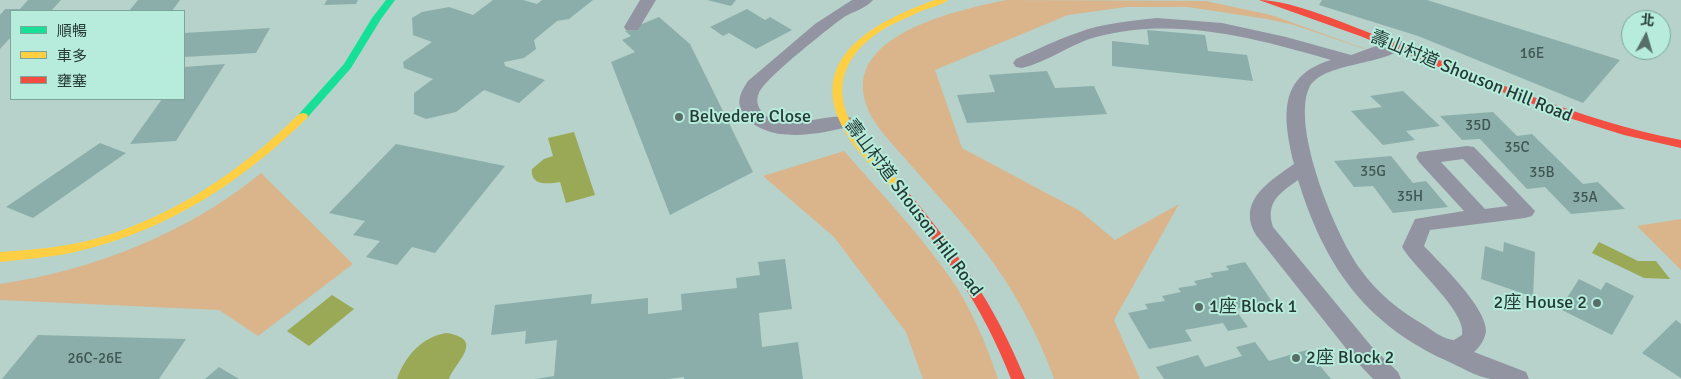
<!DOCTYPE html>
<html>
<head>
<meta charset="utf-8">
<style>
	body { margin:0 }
	#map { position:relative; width:1681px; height:379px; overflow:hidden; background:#b6d2ca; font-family:Signika,"Noto Sans TC",sans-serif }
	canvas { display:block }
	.legend { position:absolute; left:10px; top:10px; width:175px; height:90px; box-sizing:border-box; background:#b7ecdc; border:1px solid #7da599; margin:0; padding:6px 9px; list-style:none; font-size:15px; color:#253a35 }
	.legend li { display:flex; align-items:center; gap:10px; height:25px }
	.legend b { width:25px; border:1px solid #7da599 }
	.north { position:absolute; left:1621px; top:10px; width:50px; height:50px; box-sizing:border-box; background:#b7ecdc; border:1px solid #7da599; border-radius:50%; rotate:6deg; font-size:14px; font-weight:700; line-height:20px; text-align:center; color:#253a35 }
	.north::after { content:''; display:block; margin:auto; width:18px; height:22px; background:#586f69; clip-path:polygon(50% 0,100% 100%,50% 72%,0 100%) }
</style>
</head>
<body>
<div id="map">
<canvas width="1681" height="379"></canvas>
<ul class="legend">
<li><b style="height:6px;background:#16e098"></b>順暢</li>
<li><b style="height:6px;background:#ffcf43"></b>車多</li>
<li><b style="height:6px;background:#f24e42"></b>壅塞</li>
</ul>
<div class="north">北</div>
</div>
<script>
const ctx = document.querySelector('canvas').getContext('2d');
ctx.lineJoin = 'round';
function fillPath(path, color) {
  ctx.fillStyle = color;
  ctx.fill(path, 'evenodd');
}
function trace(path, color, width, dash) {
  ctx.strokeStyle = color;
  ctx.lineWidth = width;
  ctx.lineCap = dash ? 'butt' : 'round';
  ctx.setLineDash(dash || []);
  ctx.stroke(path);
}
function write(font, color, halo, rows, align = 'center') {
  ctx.font = font + ' Signika,"Noto Sans TC",sans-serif';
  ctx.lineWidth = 4;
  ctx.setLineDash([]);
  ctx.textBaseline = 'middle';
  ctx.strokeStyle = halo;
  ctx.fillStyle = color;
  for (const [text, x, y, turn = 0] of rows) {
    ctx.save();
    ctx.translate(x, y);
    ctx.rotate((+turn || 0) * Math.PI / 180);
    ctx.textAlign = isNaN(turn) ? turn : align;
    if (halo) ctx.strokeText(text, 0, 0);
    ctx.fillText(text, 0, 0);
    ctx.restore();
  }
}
const green = new Path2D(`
	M1006,0L1206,1L1271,15L1388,57L1294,25L1267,19L1188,7H1126L1068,15L935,70L962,148L1080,211L1115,240L1179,204L1114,320L1140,379H1054C1038,333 1013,288 983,249C960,219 934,192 909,163C896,148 881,133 871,116C866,106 862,94 863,83C867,29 964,9 1006,0Z
	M844,151C880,192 918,232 949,276C971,307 986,343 998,379H923L906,332L834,237L763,176Z
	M261,173L353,264L258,336L219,310L0,300V284C94,270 188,233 261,173Z
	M1681,219V270L1637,226Z`);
const water = new Path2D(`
	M574,132L595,195L566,203L560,182C548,184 530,186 532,169L544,159L553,156L548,138Z
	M1599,242L1638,261H1656L1670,279L1644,278L1592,253Z
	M332,295L354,309L309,346L287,331Z
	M446,333C486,339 456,361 449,379H397C405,356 422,337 446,333Z`);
const building = new Path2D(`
	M28,0H61L51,11H11V37L0,49V15L5,9H20Z
	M138,0H180L172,11H129Z
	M327,0H358L356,4L324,5Z
	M493,0H523L537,4L542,0H593L569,19L557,21L534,40L536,49L524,58L504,62L505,66L545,80L519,103L484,90L456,112L426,119L414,114V93L433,79L404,68L403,62L432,42L413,35L412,18L422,12L449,7L473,15Z
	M707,0H736L731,6Z
	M1322,0H1427L1620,60L1583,103L1418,36L1319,5Z
	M747,9L765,20L770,17L792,30L756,49L729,33L723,36L710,27Z
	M659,17L690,44L753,172L670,215L611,62L635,52L622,40L631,36L625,31Z
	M270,28L256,53L184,57V33Z
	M1147,30L1205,35L1208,51L1247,55L1253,81L1112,66V41L1149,45Z
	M225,64L176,141L130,144L162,99H184V67Z
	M1047,71L1055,88L1094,86L1107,114L967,123L957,95L995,92L989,75Z
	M1403,91L1440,126L1406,131L1415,140L1383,145L1351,111L1382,107L1370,96Z
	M1493,112L1517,136L1532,134L1583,184L1598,182L1625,209L1571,214L1545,187L1527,189L1480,139L1462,140L1440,116Z
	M100,143L126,153L33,218L6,207Z
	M396,144L505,166L435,253L412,247L397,265L366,257L380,241L353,235L365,221L329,213Z
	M1391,156L1413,183L1426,181L1448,207L1393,213L1373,186L1354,187L1334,161Z
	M1504,242L1535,252L1533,297L1481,279L1485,246L1503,252Z
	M785,259L792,309L759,313L762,347L798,342L803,379H684V377L668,379H535L554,376L557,340L525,344L526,331L491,335L495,305L592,294L591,304L648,298V314L682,310L681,294L737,288L736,278L760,275L758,262Z
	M1245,262L1273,303L1235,309L1248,327L1228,331L1223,323L1185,330L1192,341L1149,349L1128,313L1148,309L1145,304L1165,301L1162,296L1181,292L1178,288L1197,285L1194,281L1213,277L1210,273L1229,270L1226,266Z
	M1579,279L1601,290L1606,282L1634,296L1612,335L1560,309Z
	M1676,320L1681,324V378L1642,353Z
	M38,335L186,339L159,379H2Z
	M1255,342L1269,361L1307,350L1331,379H1164L1156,367L1198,355L1205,367L1242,356L1236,347Z
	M219,367L239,379H205Z`);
const lane = new Path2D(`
	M640,0H656L638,30H626L624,27Z
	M852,0H873C867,8 852,12 844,17C829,28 764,79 759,93C753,106 764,117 776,121C801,128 829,112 852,118L854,122L852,126C820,134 769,145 745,116C735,103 740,93 748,81L815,24Z
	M1157,18L1222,23L1286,37L1351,55L1390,41H1402L1404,45C1390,66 1322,61 1309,88C1291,128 1336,237 1361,270C1377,293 1400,311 1424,325C1432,330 1444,340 1454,340L1462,335C1467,312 1415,269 1402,247L1415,219L1464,211L1419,162L1416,157L1419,152L1467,146L1474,147L1535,211L1532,216L1525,218L1430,230L1424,246C1440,263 1487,308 1486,331C1485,339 1480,347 1474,352L1526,372L1529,379C1517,379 1503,379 1491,379C1476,377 1459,366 1445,360C1363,322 1324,264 1298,180C1280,193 1265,202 1273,227L1372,347L1398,372L1401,379H1373L1356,361L1256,235C1236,201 1270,181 1294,164C1283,118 1277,76 1331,60C1255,38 1175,16 1096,37C1070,44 1048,62 1022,68L1016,67L1013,63L1016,59C1036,50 1056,40 1077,33C1103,23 1130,21 1157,18ZM1463,159L1508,206L1485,209L1441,162Z`);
const fast = new Path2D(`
	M386,0H395L381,19L351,68L307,118H299L298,116L299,114L344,64L372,18Z`);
const slow = new Path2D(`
	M935,0H948C942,5 932,7 924,10C912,15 901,20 889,26C851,47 829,81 851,123C863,147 885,166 902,185L904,188L898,192L894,191C876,169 851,148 840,122C809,53 882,19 935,0Z
	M303,113L307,114L308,116L307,118C244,180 170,229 83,250C56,257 28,259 0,262V252C28,250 56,248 83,242C166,222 239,173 299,114Z`);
const jam = new Path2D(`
	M1259,0C1293,0 1351,26 1385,39C1483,76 1577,120 1681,140V148L1624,135L1566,117L1360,36Z
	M898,184L902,185C953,245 996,306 1025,379H1011C984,308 942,249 894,191L892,188Z`);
const markers = [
	[679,117,5,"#586f69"],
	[1597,303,5,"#586f69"],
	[1199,307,5,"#586f69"],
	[1296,358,5,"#586f69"]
];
const numberNames = [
	["16E",1532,54],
	["35D",1478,126],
	["35C",1517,148],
	["35G",1373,172],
	["35B",1542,173],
	["35H",1410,197],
	["35A",1585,198],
	["26C-26E",95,359]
];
const streetNames = [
	["壽山村道 Shouson Hill Road",1471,77,22],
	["壽山村道 Shouson Hill Road",913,208,53]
];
const poiNames = [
	["Belvedere Close",689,117],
	["2座 House 2",1587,303,"right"],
	["1座 Block 1",1209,307],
	["2座 Block 2",1306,358]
];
fillPath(green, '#dab58c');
fillPath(water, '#99a956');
fillPath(building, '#8caeaa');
fillPath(lane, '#9394a1');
fillPath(fast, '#16e098');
fillPath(slow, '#ffcf43');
fillPath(jam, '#f24e42');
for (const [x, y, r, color] of markers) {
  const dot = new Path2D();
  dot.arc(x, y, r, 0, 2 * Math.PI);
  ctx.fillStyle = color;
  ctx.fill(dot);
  trace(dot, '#b7ecdc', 2);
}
write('15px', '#3f5752', null, numberNames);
write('18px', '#253a35', '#b7ecdc', streetNames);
write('18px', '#253a35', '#b7ecdc', poiNames, 'left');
</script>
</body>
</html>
